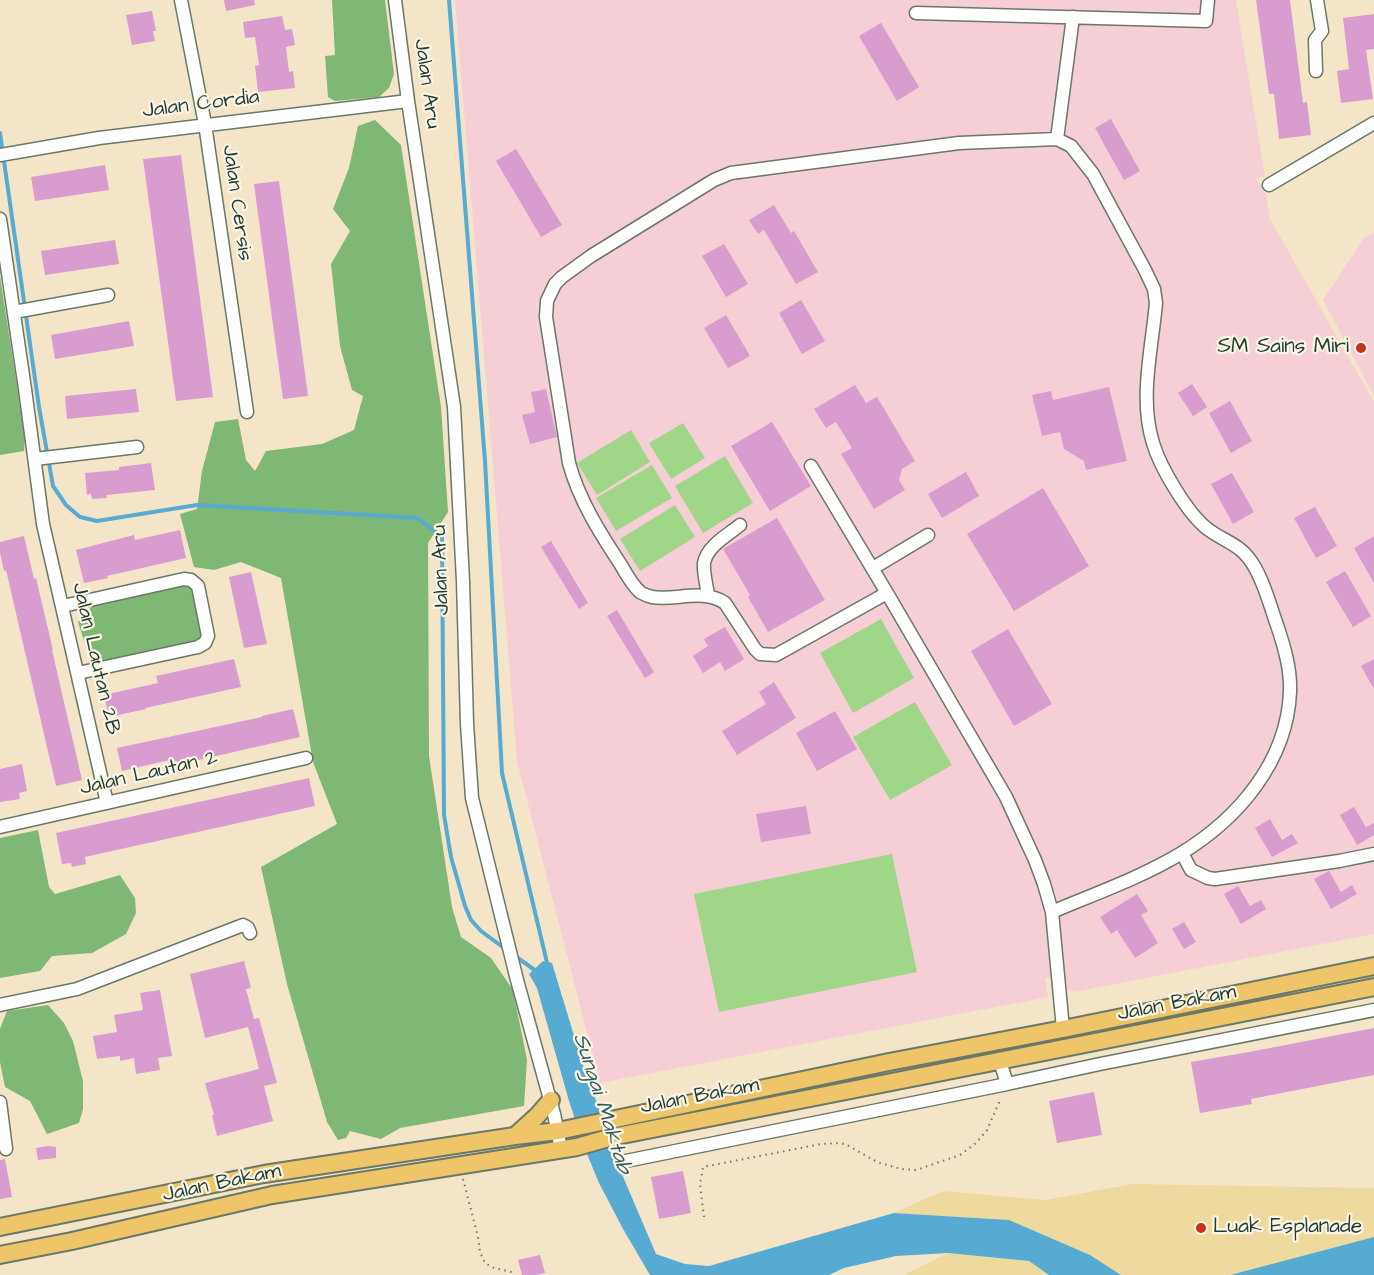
<!DOCTYPE html>
<html>
<head>
<meta charset="utf-8">
<style>
	body { margin:0 }
	canvas { display:block; background:#f4e5c9 }
</style>
</head>
<body>
<canvas width="1374" height="1275"></canvas>
<script>
const ctx = document.querySelector('canvas').getContext('2d');
ctx.lineJoin = 'round';
function fillPath(path, color) {
  ctx.fillStyle = color;
  ctx.fill(path, 'evenodd');
}
function trace(path, color, width, dash) {
  ctx.strokeStyle = color;
  ctx.lineWidth = width;
  ctx.lineCap = dash ? 'butt' : 'round';
  ctx.setLineDash(dash || []);
  ctx.stroke(path);
}
function write(font, color, halo, rows, align = 'center') {
  ctx.font = font + ' "Architects Daughter",sans-serif';
  ctx.lineWidth = 4.5;
  ctx.setLineDash([]);
  ctx.textBaseline = 'middle';
  ctx.strokeStyle = halo;
  ctx.fillStyle = color;
  for (const [text, x, y, turn = 0] of rows) {
    ctx.save();
    ctx.translate(x, y);
    ctx.rotate((+turn || 0) * Math.PI / 180);
    ctx.textAlign = isNaN(turn) ? turn : align;
    if (halo) ctx.strokeText(text, 0, 0);
    ctx.fillText(text, 0, 0);
    ctx.restore();
  }
}
const built = new Path2D(`
	M455,0H1236L1265,176L1256,179L1266,194L1270,219L1374,402V934L1074,992L1066,988L1064,975L1045,978L1048,997L600,1083L517,761Z
	M1374,232V396L1323,300L1364,238Z`);
const green = new Path2D(`
	M683,423L705,458L671,479L649,443Z
	M631,430L650,462L597,495L577,463Z
	M725,456L753,503L703,533L675,486Z
	M652,465L672,498L616,531L596,498Z
	M675,505L695,537L640,571L620,539Z
	M881,619L914,678L853,713L820,653Z
	M915,702L952,765L890,800L853,737Z
	M892,854L917,972L719,1012L694,894Z`);
const forest = new Path2D(`
	M332,0H385L394,74L389,88L379,97L335,101L328,97L325,56L335,55Z
	M375,120L401,145L441,407L448,512L428,543L429,756L452,907L461,937L491,958L513,990L527,1060L524,1106L400,1128L381,1139L350,1131L346,1138L338,1140L327,1122L287,984L261,867L337,824L313,762L281,578L241,562L214,570L194,567L180,514L197,509L202,471L215,422L238,419L246,460L255,471L266,451L322,444L354,430L363,396L352,390L340,346L331,264L350,231L333,209L349,168L358,126Z
	M0,276L25,438L24,451L0,455Z
	M181,583L194,588L204,634L195,644L135,657L104,661L86,647L78,622L95,603Z
	M38,830L49,887L55,894L120,875L135,898L136,913L126,934L92,953L52,956L40,971L0,978V838Z
	M48,1005L64,1023L73,1041L83,1081V1109L79,1123L47,1134L30,1101L5,1087L0,1062V1029L7,1011Z`);
const sand = new Path2D(`
	M1133,1184L1370,1188L1374,1187V1237L1230,1275H1121L1090,1255L1009,1220L894,1213L943,1191L1045,1200Z
	M948,1253L1029,1261L1049,1275H903Z`);
const water = new Path2D(`
	M543,961L552,963L585,1072L597,1103L613,1157L621,1172L656,1254L685,1264L709,1266L894,1213L1009,1220L1090,1255L1121,1275H1049L1029,1261L948,1253L896,1256L844,1268L829,1275H650L623,1229L599,1183L587,1154L569,1101L537,988L529,974Z
	M1374,1237V1275H1230Z`);
const stream = new Path2D(`
	M449,0L485,461L502,773L548,967
	M0,133L39,407L53,486L66,505L80,517L97,521L197,505L417,518L442,536L444,815L451,857L465,906L471,920L481,931L504,948
	M515,956L536,971`);
const building = new Path2D(`
	M224,0H254L255,5L226,11Z
	M1256,0H1290L1303,103L1307,102L1311,135L1279,139L1274,94H1269Z
	M152,11L156,31H153L155,41L132,45L126,15Z
	M1374,14V49L1366,50L1373,99L1341,103L1337,71L1349,69L1343,18Z
	M282,16L285,30L292,29L295,45L286,47L289,72L293,71L295,88L258,92L255,66L259,65L255,37L245,38L243,22Z
	M881,23L919,87L897,101L859,36Z
	M1111,119L1140,171L1124,180L1095,128Z
	M516,149L562,225L541,237L496,161Z
	M181,155L213,397L176,401L143,159Z
	M105,165L109,190L35,201L31,177Z
	M279,181L308,396L283,399L254,184Z
	M774,205L791,233L794,231L818,272L796,284L764,230L758,234L749,220Z
	M115,240L119,264L45,275L41,251Z
	M724,244L748,284L726,297L702,256Z
	M801,300L825,341L802,354L779,313Z
	M726,315L750,356L728,368L704,328Z
	M129,321L134,346L55,359L51,335Z
	M1192,384L1207,407L1193,416L1178,393Z
	M855,385L866,403L877,397L915,461L902,469L899,480L905,490L874,509L841,454L852,448L836,422L826,428L814,409Z
	M1109,387L1127,461L1086,470L1084,461L1064,449L1060,432L1042,436L1032,395L1051,391L1053,400Z
	M136,389L139,412L67,419L65,396Z
	M546,389L557,437L530,444L522,415L535,412L531,392Z
	M1230,401L1252,441L1231,453L1209,413Z
	M772,422L811,486L770,511L731,446Z
	M151,463L155,490L106,495L107,498L92,499L91,494L87,495L85,473L119,470V467Z
	M966,472L979,496L942,518L928,494Z
	M1232,473L1254,512L1233,524L1211,484Z
	M1043,488L1089,566L1014,611L967,534Z
	M1315,507L1337,546L1316,558L1294,518Z
	M777,518L825,600L768,632L748,597L750,595L723,549Z
	M180,530L186,558L107,576L108,578L84,583L76,550L134,535L135,540Z
	M24,536L34,579L36,578L53,650H52L82,780L56,786L6,570L4,571L0,552V542Z
	M1374,536V583L1354,548Z
	M551,541L588,603L579,609L541,547Z
	M1345,571L1371,616L1353,627L1326,582Z
	M251,572L267,644L244,648L229,577Z
	M617,610L654,672L645,678L607,616Z
	M725,627L744,659L725,671L720,662L703,673L693,656L708,646L704,639Z
	M1008,629L1052,704L1014,726L971,651Z
	M234,659L241,687L145,708L146,709L109,717L104,695L158,683L156,676Z
	M1374,659V689L1361,666Z
	M774,682L796,718L737,755L722,731L766,704L759,692Z
	M293,709L300,737L176,765L174,759L122,771L117,748L262,717V716Z
	M835,711L857,749L817,771L796,733Z
	M22,764L27,791L19,793L20,799L0,802V769Z
	M309,778L315,806L85,857L86,864L72,867L71,863L62,864L56,833Z
	M806,806L811,834L761,842L756,814Z
	M1354,807L1366,827L1374,823V835L1357,845L1340,815Z
	M1270,819L1282,840L1292,834L1298,843L1272,857L1255,828Z
	M1329,871L1341,892L1352,885L1357,894L1331,909L1314,879Z
	M1238,886L1250,906L1261,900L1266,909L1241,924L1224,894Z
	M1137,894L1148,911L1141,915L1158,943L1135,958L1117,930L1111,934L1100,917Z
	M1184,922L1196,942L1184,949L1172,929Z
	M244,961L251,988L246,989L254,1019L259,1018L277,1083L264,1086L273,1121L217,1136L212,1115H214L205,1083L259,1069L248,1027L205,1038L190,974Z
	M160,990L172,1056L158,1058L160,1070L136,1074L134,1058L120,1061V1056L97,1059L93,1036L117,1032L114,1015L143,1010L140,993Z
	M1374,1028V1075L1251,1099L1252,1104L1200,1113L1191,1062L1249,1052Z
	M1094,1092L1102,1135L1057,1143L1049,1101Z
	M48,1146L56,1147V1158L38,1160L36,1148Z
	M5,1159L12,1197L0,1199V1160Z
	M683,1171L691,1213L659,1219L651,1177Z
	M540,1255L545,1273L536,1275H522L518,1260Z`);
const path = new Path2D(`
	M463,1179L478,1237L480,1252L485,1263L494,1268L516,1273
	M704,1217L700,1184L703,1167L821,1144L841,1143L849,1146L877,1162L901,1169L916,1170L960,1155L976,1143L987,1130L1001,1098`);
const minor = new Path2D(`
	M181,0L205,124L247,412
	M395,0L408,101L454,407L463,581L467,724L472,798L517,980L554,1114L561,1149
	M916,13L1206,21L1208,0
	M1316,71L1315,40L1322,31L1317,0
	M1057,139L1073,17
	M0,155L99,138L408,101
	M1269,185L1374,123
	M0,219L25,389L43,524L107,803
	M14,312L108,295
	M35,459L137,447
	M811,466L887,593
	M873,568L928,535
	M708,596C707,586 703,572 704,563C707,546 728,535 740,525
	M63,606L184,579L191,580L198,586L208,636L205,643L198,647L78,673
	M0,827L306,758
	M1182,853L1191,870L1208,878L1215,879L1339,861L1374,854
	M1052,912C1094,894 1140,878 1180,854C1238,819 1287,762 1290,692C1291,669 1284,646 1277,625C1270,606 1265,584 1254,566C1241,544 1227,543 1209,530C1188,515 1160,467 1153,443C1139,399 1152,348 1156,303L1154,289L1145,270L1093,174L1071,146L1057,139L959,143L731,173L714,180L591,256L562,277L555,284L547,301L546,317L569,463C579,500 600,533 621,565C626,574 632,585 640,592C642,594 649,596 652,597C676,601 703,588 725,603L755,649L760,654L776,655L887,593L1006,797L1035,860L1044,884L1052,912L1063,1029
	M0,1005L77,989L243,925L248,928L250,933
	M1000,1061L1007,1084L1100,1064L1374,1010
	M0,1102L6,1149
	M621,1162L1007,1084`);
const major = new Path2D(`
	M515,1136L537,1116L551,1100
	M0,1227L264,1174L515,1136L558,1131L889,1062L1063,1029L1374,966
	M0,1255L72,1241L272,1195L577,1147L612,1137L1374,987`);
const markers = [
	[1361,348,6,"#c8321e"],
	[1201,1228,6,"#c8321e"]
];
const streetNames = [
	["Jalan Aru",426,84,82],
	["Jalan Cordia",201,105,-7],
	["Jalan Cersis",236,203,82],
	["Jalan Aru",442,570,-92],
	["Jalan Lautan 2B",95,659,77],
	["Jalan Lautan 2",149,774,-13],
	["Jalan Bakam",1177,1004,-11],
	["Jalan Bakam",700,1097,-11],
	["Jalan Bakam",222,1184,-12]
];
const poiNames = [
	["SM Sains Miri",1349,348],
	["Luak Esplanade",1213,1228,"left"]
];
const waterNames = [
	["Sungai Maktab",601,1104,72]
];
fillPath(built, '#f6cfd6');
fillPath(green, '#9fd687');
fillPath(forest, '#7fb774');
fillPath(sand, '#eeda9e');
fillPath(water, '#57abd3');
trace(stream, '#57abd3', 4);
fillPath(building, '#d89cce');
trace(minor, '#6a7868', 15);
trace(major, '#6a7868', 20);
trace(path, '#6a7868', 2, [1.5, 4.5]);
trace(minor, '#fff', 12);
trace(major, '#eec569', 16);
for (const [x, y, r, color] of markers) {
  const dot = new Path2D();
  dot.arc(x, y, r, 0, 2 * Math.PI);
  ctx.fillStyle = color;
  ctx.fill(dot);
  trace(dot, '#fcf5e5', 2);
}
write('21px', '#1f3d34', '#fcf5e5', streetNames);
write('21px', '#1f3d34', '#fcf5e5', poiNames, 'right');
write('italic 22px', '#305e64', '#fcf5e5', waterNames);
</script>
</body>
</html>
